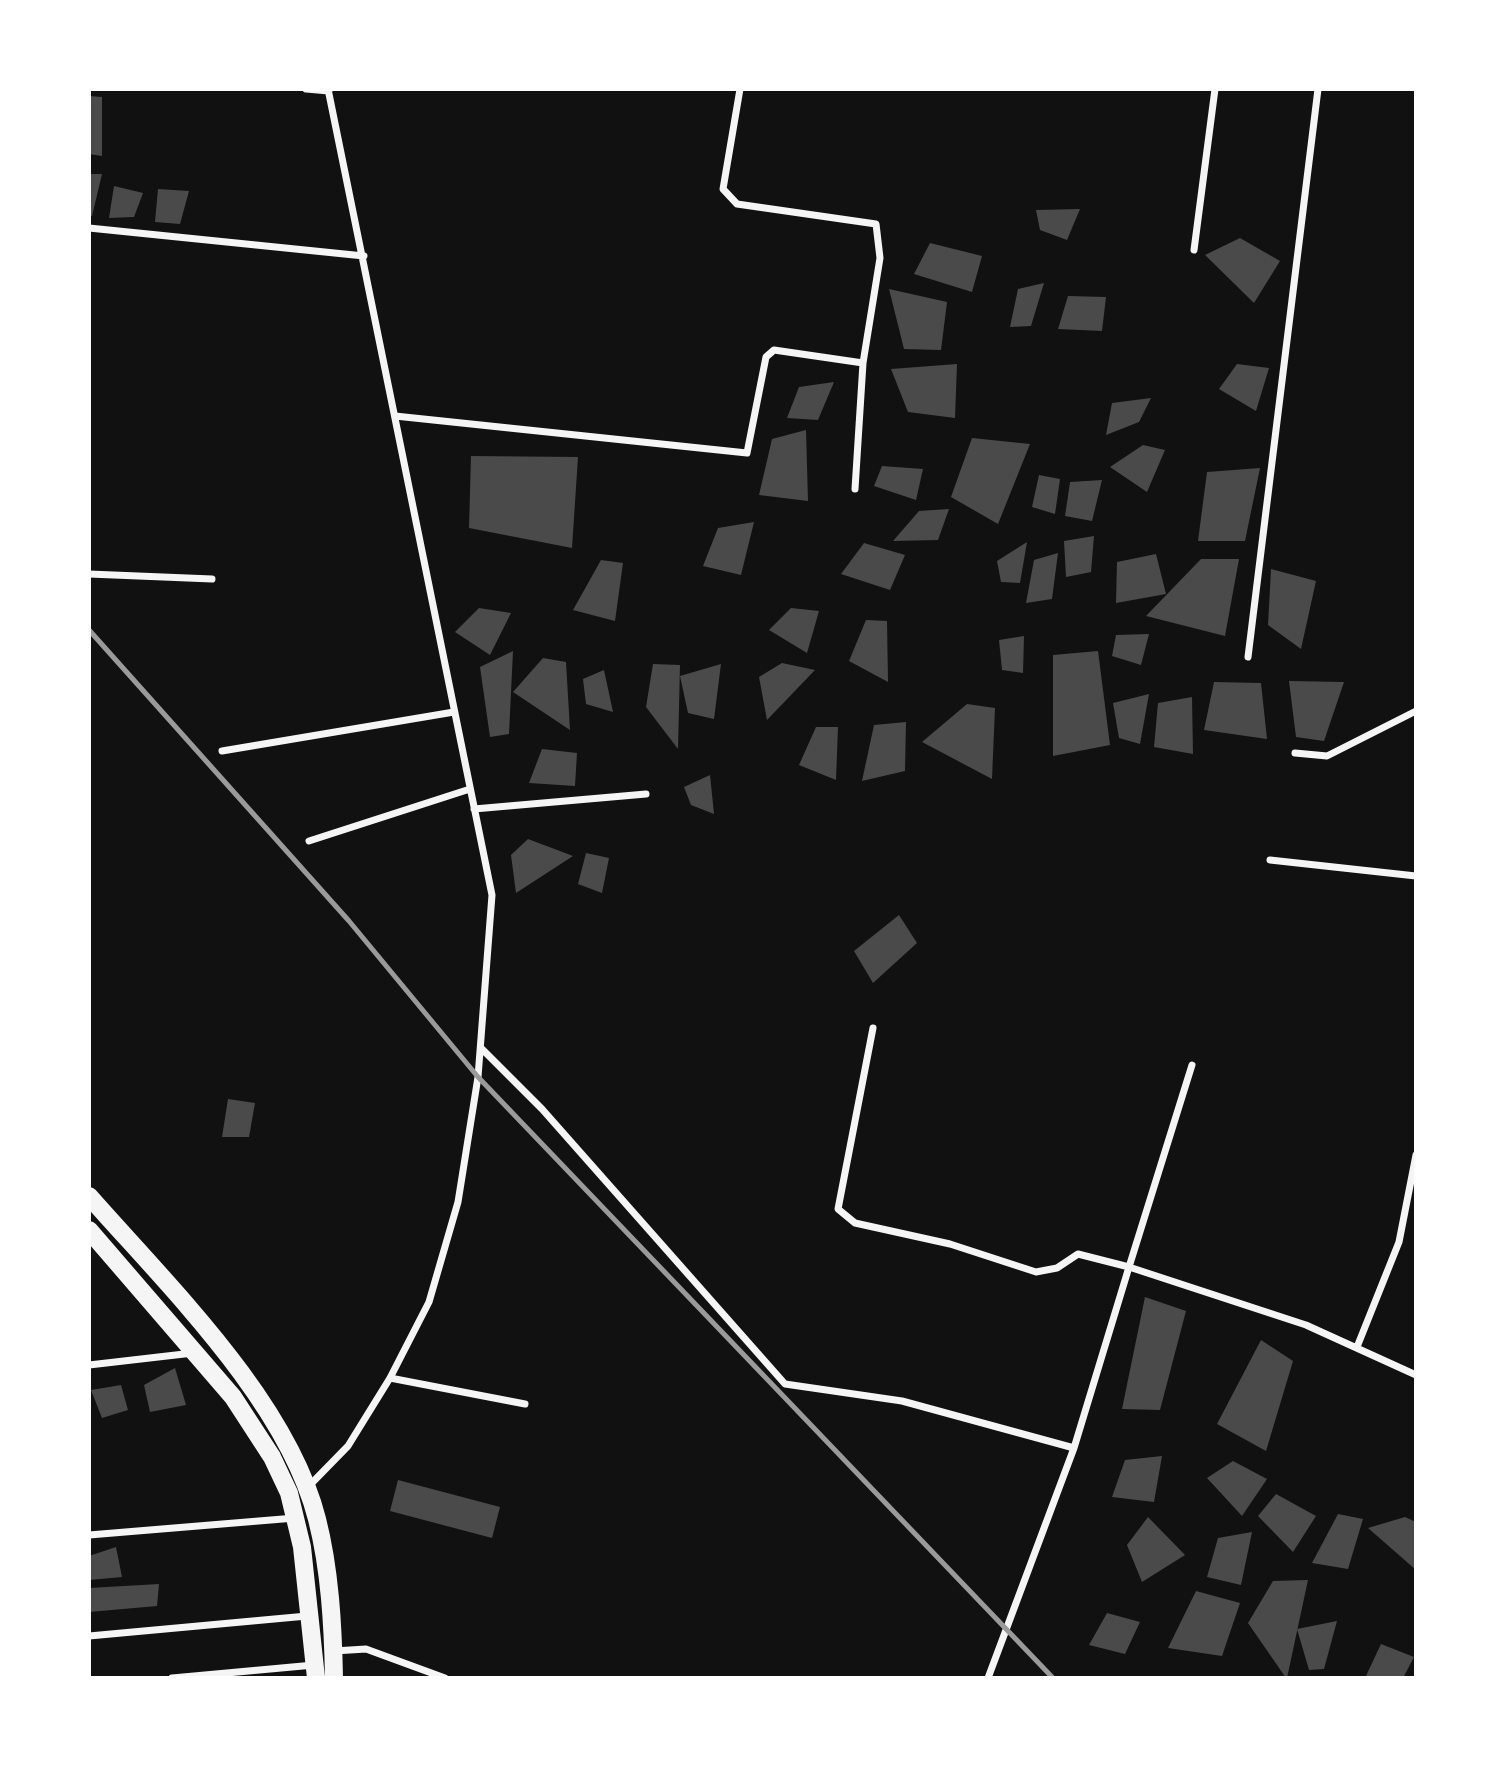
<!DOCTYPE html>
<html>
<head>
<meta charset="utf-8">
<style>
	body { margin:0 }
	#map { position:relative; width:1505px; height:1767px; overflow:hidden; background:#111; font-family:Karla,sans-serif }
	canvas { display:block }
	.frame { position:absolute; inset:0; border:91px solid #fff; pointer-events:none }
</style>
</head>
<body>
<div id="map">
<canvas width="1505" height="1767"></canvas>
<div class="frame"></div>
</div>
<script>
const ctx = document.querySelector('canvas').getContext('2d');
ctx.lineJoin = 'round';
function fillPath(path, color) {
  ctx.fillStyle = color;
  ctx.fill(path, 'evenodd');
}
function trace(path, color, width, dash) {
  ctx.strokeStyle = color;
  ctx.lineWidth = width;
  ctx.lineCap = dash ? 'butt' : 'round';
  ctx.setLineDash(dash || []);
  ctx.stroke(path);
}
const building = new Path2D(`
	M89,96L102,97V156L89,154Z
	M89,174H102L92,216H89Z
	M114,186L143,193L134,217L109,218Z
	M158,189L189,191L180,224L155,222Z
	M1080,209L1067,240L1040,230L1036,210Z
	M1240,238L1280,261L1254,303L1205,255Z
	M930,243L982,256L972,292L914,274Z
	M1044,283L1031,326L1010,327L1018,289Z
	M889,289L947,302L941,350L904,349Z
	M1068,296L1106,297L1102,331L1058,329Z
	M957,364L955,418L908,412L891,369Z
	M1237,364L1269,368L1256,411L1219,389Z
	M834,382L818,420L787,418L799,387Z
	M1151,398L1139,422L1106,435L1112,403Z
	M806,430L808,501L759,495L772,439Z
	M972,438L1030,444L998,524L951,497Z
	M1143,445L1165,450L1147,492L1110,467Z
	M471,456L578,457L572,548L469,528Z
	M882,466L923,469L916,500L874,486Z
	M1260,468L1245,541H1198L1207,472Z
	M1039,475L1060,479L1055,514L1032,507Z
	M1102,480L1092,521L1065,516L1070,482Z
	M949,509L938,540L893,541L919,511Z
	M754,522L741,575L703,566L718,528Z
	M1094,536L1091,572L1066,577L1064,541Z
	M1027,542L1020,583L1001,582L997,561Z
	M864,543L905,555L890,590L841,574Z
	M1058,553L1052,599L1026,603L1034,560Z
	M1156,554L1166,594L1116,603L1117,562Z
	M1201,559H1239L1225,636L1146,616Z
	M601,560L623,563L615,621L573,610Z
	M1271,569L1316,581L1301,649L1268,625Z
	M479,608L511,613L490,655L455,632Z
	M791,608L819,611L807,653L769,630Z
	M866,620L887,621L888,682L849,661Z
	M1149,634L1141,665L1112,656L1116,635Z
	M1024,636L1023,673L1002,670L999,640Z
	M513,651L509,734L490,737L480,667Z
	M1098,651L1110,745L1053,756V655Z
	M543,658L566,662L570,730L513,692Z
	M782,663L815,670L767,720L759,677Z
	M653,664L680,665L678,749L646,707Z
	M721,664L714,719L688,713L680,676Z
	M604,670L613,712L586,704L583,679Z
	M1289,681L1344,682L1324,741L1296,737Z
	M1214,682L1261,683L1267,739L1204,730Z
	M1149,694L1140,744L1119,738L1113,703Z
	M1192,697L1193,754L1154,747L1158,703Z
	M967,704L995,708L992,779L922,742Z
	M906,722L905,771L862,781L874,725Z
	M816,727H838L836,780L799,765Z
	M542,749L577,753L575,786L529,783Z
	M710,775L714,814L691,805L684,787Z
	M528,839L573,856L516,893L511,855Z
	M586,853L609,858L602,893L578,884Z
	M899,915L917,943L873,983L854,951Z
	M228,1099L255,1103L249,1137H222Z
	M1145,1297L1186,1311L1160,1410L1122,1409Z
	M1261,1340L1293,1361L1266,1451L1217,1424Z
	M175,1368L186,1405L150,1412L144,1385Z
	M121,1385L128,1410L102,1418L91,1390Z
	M1162,1456L1154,1502L1112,1497L1125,1460Z
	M1233,1461L1267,1479L1242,1516L1207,1478Z
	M398,1480L500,1507L492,1538L390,1511Z
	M1276,1494L1316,1516L1293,1552L1258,1516Z
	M1338,1514L1363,1519L1348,1569L1312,1563Z
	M1148,1517L1185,1555L1142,1582L1127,1545Z
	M1405,1517L1416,1522V1570L1368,1528Z
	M1252,1532L1241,1585L1207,1577L1218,1538Z
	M116,1547L122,1577L89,1580V1556Z
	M1308,1580L1287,1678H1286L1248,1623L1273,1581Z
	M159,1584L157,1606L89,1612V1588Z
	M1196,1591L1240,1603L1222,1656L1168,1648Z
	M1107,1613L1140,1622L1125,1654L1089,1645Z
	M1337,1621L1324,1669L1309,1670L1297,1629Z
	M1381,1644L1414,1657L1403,1678H1365Z`);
const minor = new Path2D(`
	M306,89L329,91
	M740,89L723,189L737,204L876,224L880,258L863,363L855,489
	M89,228L364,256
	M1194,250L1215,89
	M395,416L747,453L766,357L774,350L863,363
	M89,574L212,579
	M1248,657L1318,89
	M222,751L454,712
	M1295,753L1327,756L1416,711
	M474,809L646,794
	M309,841L470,789
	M1270,860L1416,876
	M873,1028L838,1209L855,1223L950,1244L1036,1272L1057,1268L1078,1254L1129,1267L1192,1065
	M482,1049L542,1109L785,1384L902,1401L1074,1448
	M1357,1347L1399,1242L1416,1155
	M89,1365L193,1353
	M390,1378L525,1404
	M307,1488L348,1446L390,1378L429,1302L458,1202L478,1077L492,895L328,89
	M89,1535L295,1518
	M89,1636L307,1616
	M334,1651L366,1649L445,1678
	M172,1678L314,1665
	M988,1678L1074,1448L1129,1267L1306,1325L1416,1375`);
const trunk = new Path2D(`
	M89,1196C169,1287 287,1401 317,1519C330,1570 333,1626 334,1678
	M89,1230L233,1397L272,1457L289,1493L302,1547L316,1678`);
const rail = new Path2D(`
	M89,630L349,921L478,1077L1053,1678`);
fillPath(building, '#4a4a4a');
trace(minor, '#f5f5f5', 7);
trace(trunk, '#f5f5f5', 18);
trace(rail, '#9a9a9a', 5);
</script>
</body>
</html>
